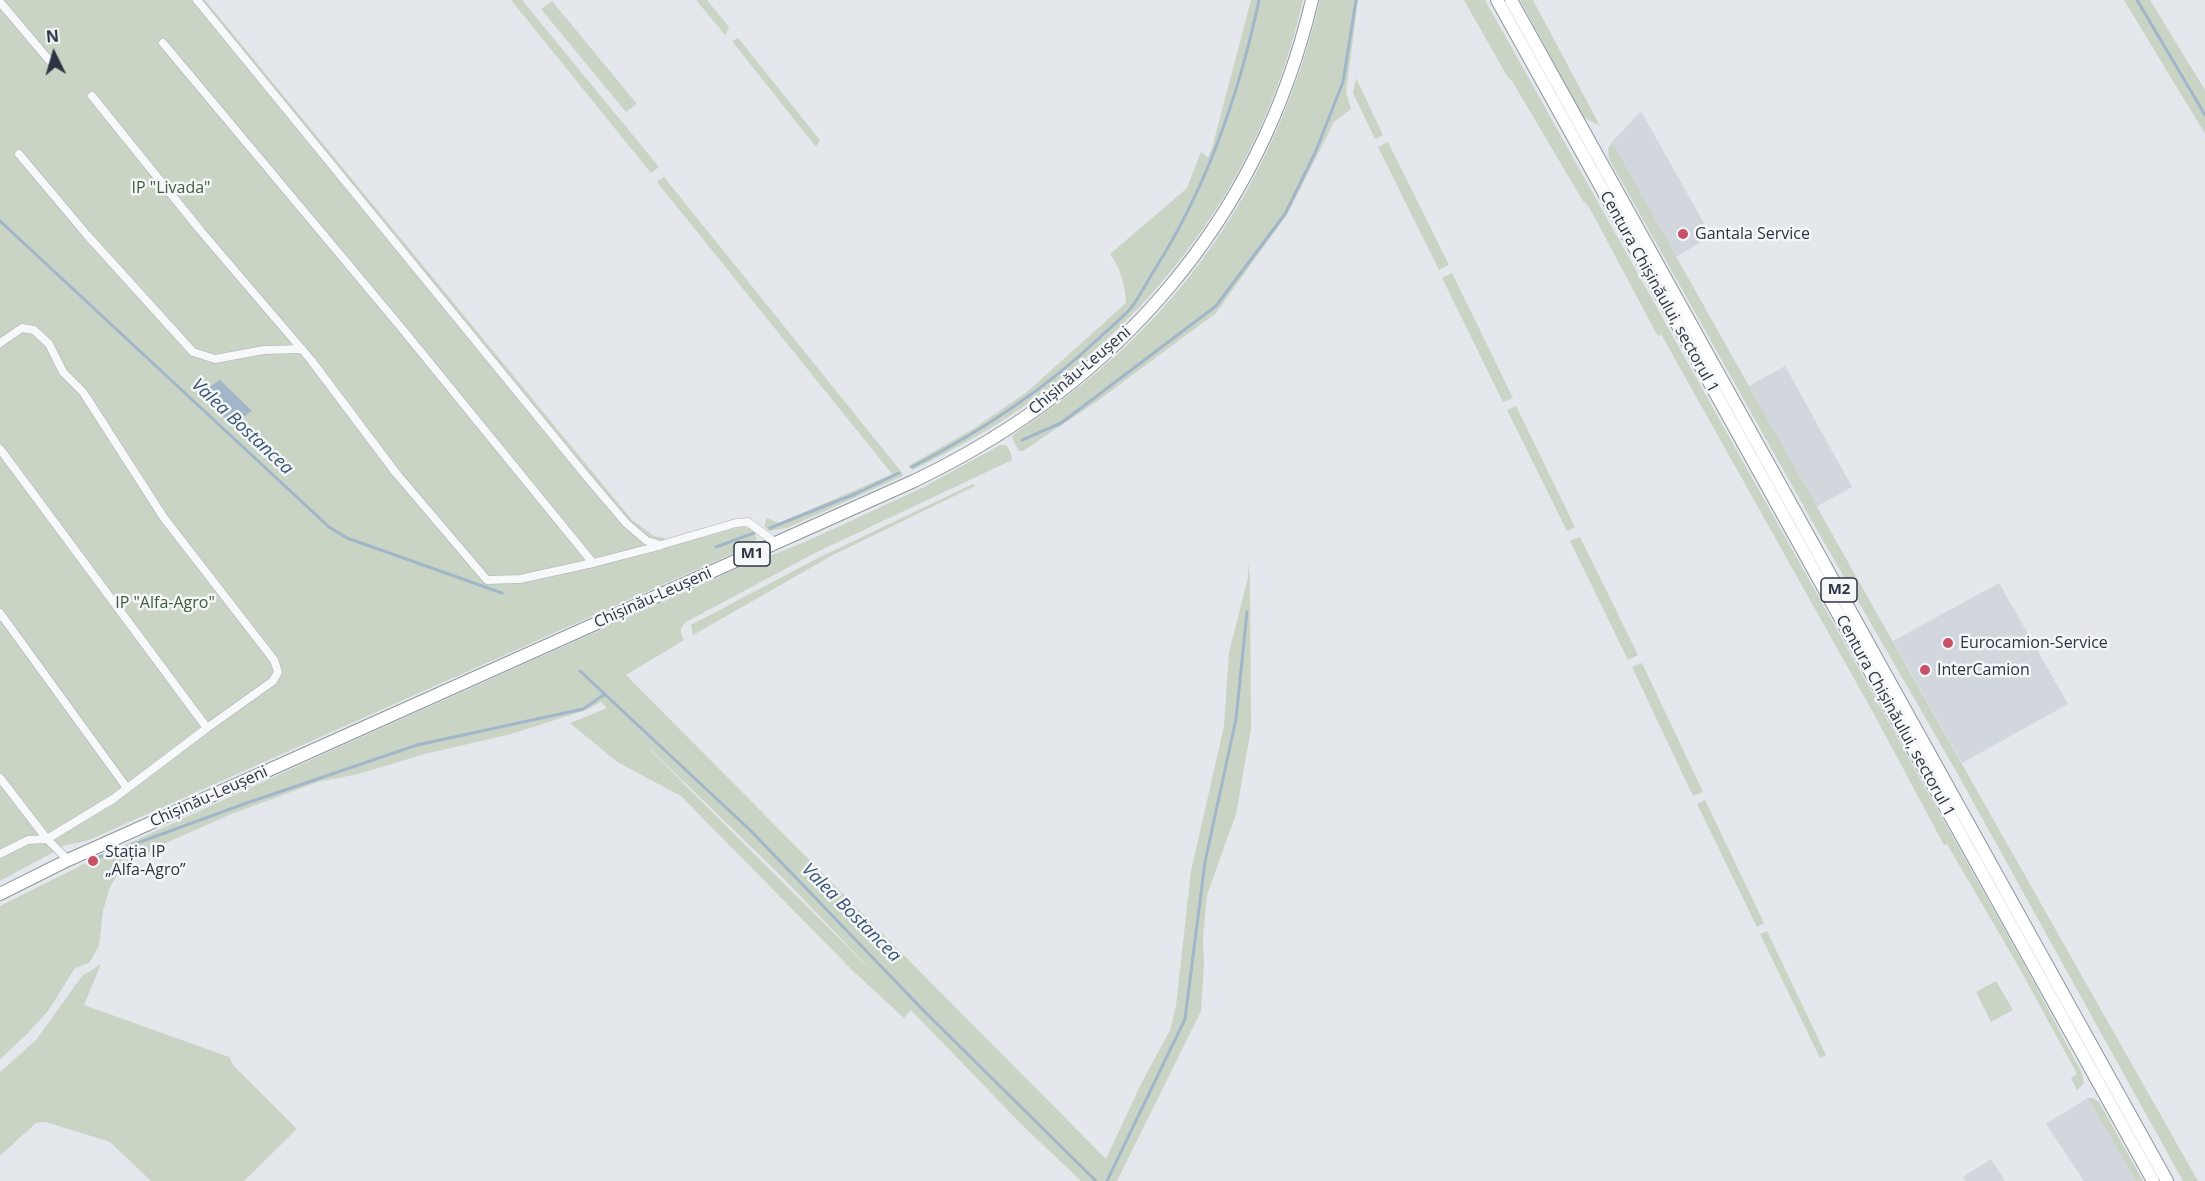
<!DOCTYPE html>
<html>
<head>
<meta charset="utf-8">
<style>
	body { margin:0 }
	#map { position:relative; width:2205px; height:1181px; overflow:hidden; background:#e4e7eb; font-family:"Open Sans",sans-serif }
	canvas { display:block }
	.north { position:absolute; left:24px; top:24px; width:60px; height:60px; -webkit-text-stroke:4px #f4f6f8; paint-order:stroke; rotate:355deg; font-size:16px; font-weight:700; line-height:24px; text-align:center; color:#2c3543 }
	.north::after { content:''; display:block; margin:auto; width:21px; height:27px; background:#2c3543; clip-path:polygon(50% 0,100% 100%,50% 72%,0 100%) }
</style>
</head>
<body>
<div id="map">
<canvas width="2205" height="1181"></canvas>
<div class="north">N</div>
</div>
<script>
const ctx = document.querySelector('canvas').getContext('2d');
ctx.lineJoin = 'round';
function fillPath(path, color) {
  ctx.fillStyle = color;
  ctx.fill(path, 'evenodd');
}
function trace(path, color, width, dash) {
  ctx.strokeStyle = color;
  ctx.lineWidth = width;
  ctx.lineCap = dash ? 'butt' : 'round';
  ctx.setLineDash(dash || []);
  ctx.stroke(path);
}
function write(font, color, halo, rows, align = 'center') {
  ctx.font = font + ' "Open Sans",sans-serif';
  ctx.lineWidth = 5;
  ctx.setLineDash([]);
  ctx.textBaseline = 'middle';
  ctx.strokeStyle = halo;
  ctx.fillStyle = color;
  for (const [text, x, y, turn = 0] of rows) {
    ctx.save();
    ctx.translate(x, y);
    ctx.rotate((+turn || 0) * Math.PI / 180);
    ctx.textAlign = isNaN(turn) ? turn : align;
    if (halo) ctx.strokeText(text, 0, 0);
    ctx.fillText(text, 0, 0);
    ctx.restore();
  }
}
const built = new Path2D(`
	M1641,111L1711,236L1676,257L1612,142Z
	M1785,366L1852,487L1816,507L1749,386Z
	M1999,583L2068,704L1962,763L1893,641Z
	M2088,1098L2136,1181H2084L2046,1124Z
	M1991,1159L2005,1181H1966L1963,1177Z`);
const green = new Path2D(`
	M0,0H205L632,520L654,536L664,538L672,546L740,527C750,527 754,528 757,539L736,552L89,840C76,844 64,844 53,850L54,852L0,881Z
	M511,0H522L659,167L651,173Z
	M696,0H707L729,27L725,35Z
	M1251,0H1303C1263,174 1165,308 1020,409C986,433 949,451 913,470L908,466L973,429L1027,392L1126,303C1125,285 1121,269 1110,254L1187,188L1201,152L1208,157L1212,148Z
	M1320,0H1358L1346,92L1351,109L1334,122L1288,213L1216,313L1096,402L1023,451H1019L1012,438L1013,435C1052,408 1090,380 1124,348C1225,253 1288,134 1320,0Z
	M1464,0H1485L2026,968L2082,1073L2084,1083L2077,1090L2071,1078L2077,1074L2020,969L1947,844L1944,845L1875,716L1661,334L1658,336L1654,329L1589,207L1583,201L1512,81L1507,76Z
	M1520,0H1533L1600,126L1583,117Z
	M2124,0H2150L2205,90V134Z
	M552,1L637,104L626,112L541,9Z
	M738,38L820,140L816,147L732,41Z
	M1356,78L1383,135L1375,139L1353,93Z
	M1388,142L1449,265L1439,270L1378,147Z
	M1612,142C1806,489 2002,835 2198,1181H2183L1956,771L1813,523L1609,159L1608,149Z
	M664,177L903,474V476L787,528L769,531L764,526L767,518L779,523L892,474L657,182Z
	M1452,273L1513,398L1503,402L1442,278Z
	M1516,406L1575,527L1567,531L1507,410Z
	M1000,445H1006L1010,451L1012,460L815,553L686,622C679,628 680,632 684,640L626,675L1106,1159L1141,1084L1170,1030L1176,1006L1191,871L1224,726L1229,652L1248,578V563L1250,580L1251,729L1236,814L1207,895L1203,937L1204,964L1201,1011L1117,1181H1081L1022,1125L911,1010L904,1018L852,970L681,796L617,762L570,723L607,708L601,702L586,710L511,734L425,754L358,774L318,782L229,815L166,843L131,862L119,872L110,887L103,911L99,946L89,963L75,968L48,1011L25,1036L0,1059V906L88,862L337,748L734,570L805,542L922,488ZM650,749L780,875L878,977L650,750Z
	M973,484L975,486L833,555L693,635L691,625L820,557Z
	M1580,537L1638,655L1628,660L1570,541Z
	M1642,663L1703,792L1693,796L1632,667Z
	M1705,800L1764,923L1757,927L1697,804Z
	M1767,931L1826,1055L1820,1058L1760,934Z
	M101,964L84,1005L229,1057L234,1066L297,1129L244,1181H151L110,1142L46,1122L36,1123L1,1155L0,1154V1072L36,1040L82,976Z
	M1996,981L2013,1010L1991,1022L1976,992Z
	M2088,1098H2093L2099,1102L2143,1181H2136Z`);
const water = new Path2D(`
	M220,380L252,411L239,420L228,421L207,399L203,391Z`);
const stream = new Path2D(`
	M2137,0L2205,115
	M0,221L329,527L347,538L502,593
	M1022,440L1061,423L1216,306L1285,214L1315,153L1343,82L1356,0
	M912,467C980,432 1042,392 1098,339C1109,329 1121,319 1131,308C1140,296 1147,282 1155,269C1207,187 1239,95 1259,0
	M770,528L855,494L899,473
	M716,547L754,533
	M580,671L751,831L924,1011L1096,1181
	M99,857L244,804L417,745L583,709L605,694
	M1107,1181L1185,1019L1205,862L1236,719L1247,612`);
const minor = new Path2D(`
	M197,0L587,477L626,523L647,541L661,545L736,523L748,522L776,543
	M0,2L49,60
	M163,43L399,325L593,563L659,546
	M92,96L200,230L311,360L396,473L487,580L520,579L593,563
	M19,154L87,235L193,352L215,359L264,350L302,349
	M0,343L22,328L34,330L49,344L63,372L83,392L164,518L274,660L278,672L273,681L207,728L113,799L47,839L28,840L0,854
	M0,449L207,728
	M0,613L127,788
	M0,778L47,839L68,860`);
const trunk = new Path2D(`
	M1497,0L2153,1181
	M1511,0L2167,1181
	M0,894L68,860L914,481C1118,383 1259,221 1312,0`);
const markers = [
	[1683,234,6,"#c85167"],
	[1948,643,6,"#c85167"],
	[1925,670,6,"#c85167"],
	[93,861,6,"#c85167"]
];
const shields = [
	[752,554,36],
	[1839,590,36]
];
const shieldNames = [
	["M1",752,554],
	["M2",1839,590]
];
const parkNames = [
	["IP \"Livada\"",171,188],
	["IP \"Alfa-Agro\"",165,603]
];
const poiNames = [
	["Gantala Service",1695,234],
	["Eurocamion-Service",1960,643],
	["InterCamion",1937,670],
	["Stația IP",105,852],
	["„Alfa-Agro”",105,870]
];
const streetNames = [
	["Centura Chișinăului, sectorul 1",1659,292,61],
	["Chișinău-Leușeni",1080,371,-40],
	["Chișinău-Leușeni",653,598,-24],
	["Centura Chișinăului, sectorul 1",1895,716,61],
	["Chișinău-Leușeni",209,797,-24]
];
const waterNames = [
	["Valea Bostancea",242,427,43],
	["Valea Bostancea",851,913,45]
];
fillPath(built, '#d2d6dd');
fillPath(green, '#cad4c5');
fillPath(water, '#a1b6c9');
trace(stream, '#a1b6c9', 3);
trace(minor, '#a9aeb5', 9);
trace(trunk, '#8c95a1', 14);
trace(minor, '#f7f8f9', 8);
trace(trunk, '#fff', 12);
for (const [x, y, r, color] of markers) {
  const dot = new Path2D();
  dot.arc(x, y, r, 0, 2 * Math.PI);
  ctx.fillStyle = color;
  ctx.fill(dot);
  trace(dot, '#f4f6f8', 2);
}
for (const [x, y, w] of shields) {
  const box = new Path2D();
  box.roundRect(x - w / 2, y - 12, w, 24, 4.5);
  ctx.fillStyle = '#f4f6f8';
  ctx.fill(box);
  trace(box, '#2c3543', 1.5);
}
write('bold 15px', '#2c3543', null, shieldNames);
write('16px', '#425e3a', '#f4f6f8', parkNames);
write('16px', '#2c3543', '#f4f6f8', poiNames, 'left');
write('16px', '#2c3543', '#f4f6f8', streetNames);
write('italic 18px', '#385575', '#f4f6f8', waterNames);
</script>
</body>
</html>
